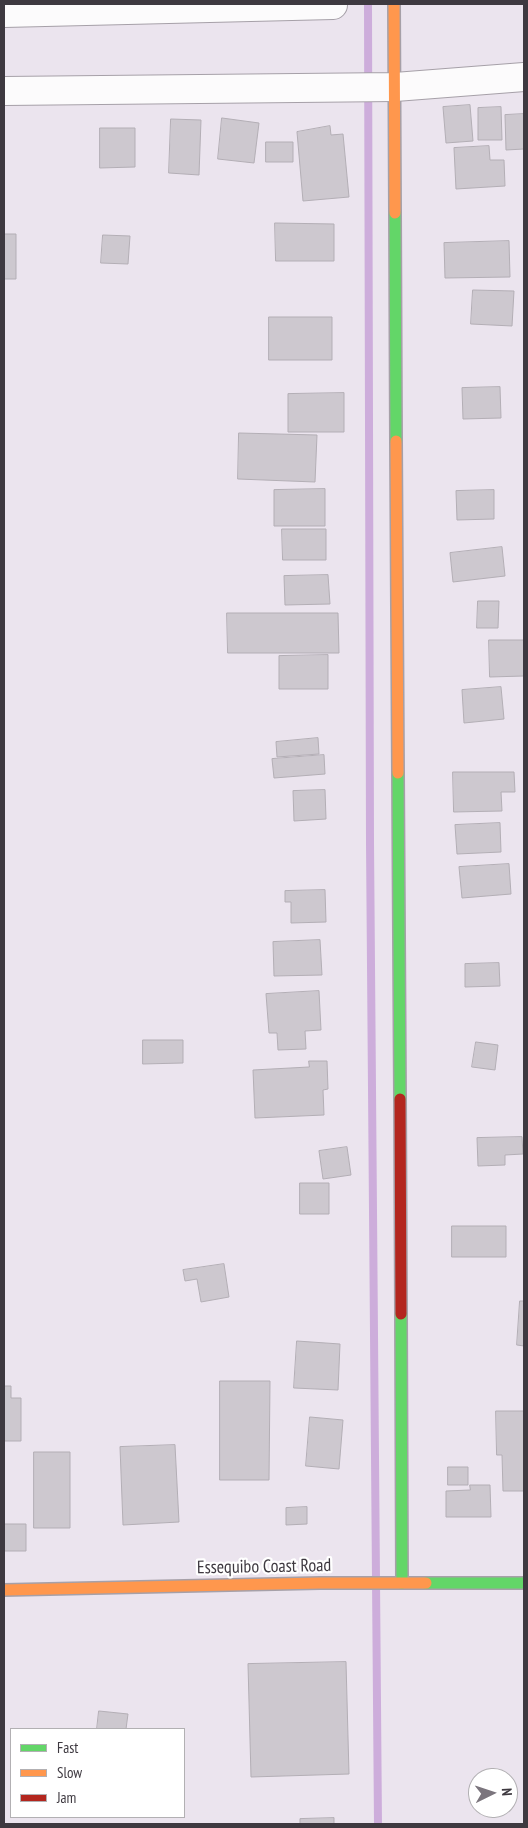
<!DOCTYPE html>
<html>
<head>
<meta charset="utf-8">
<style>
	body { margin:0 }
	#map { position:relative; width:528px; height:1828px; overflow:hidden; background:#ebe4ee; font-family:"PT Sans Narrow",sans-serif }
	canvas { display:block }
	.frame { position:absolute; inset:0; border:5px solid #3e3940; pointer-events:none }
	.legend { position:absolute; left:10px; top:1728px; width:175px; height:90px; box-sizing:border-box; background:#fff; border:1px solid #b2b0b3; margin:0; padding:6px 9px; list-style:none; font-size:15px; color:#3e3940 }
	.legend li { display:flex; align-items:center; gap:10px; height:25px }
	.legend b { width:25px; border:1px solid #b2b0b3 }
	.north { position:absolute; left:468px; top:1768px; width:50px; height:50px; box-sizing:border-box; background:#fff; border:1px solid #b2b0b3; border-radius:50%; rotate:86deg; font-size:14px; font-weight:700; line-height:20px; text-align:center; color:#3e3940 }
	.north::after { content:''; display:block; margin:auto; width:18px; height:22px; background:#7b757d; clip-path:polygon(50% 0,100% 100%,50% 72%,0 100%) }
</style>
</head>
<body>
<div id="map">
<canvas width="528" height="1828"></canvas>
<div class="frame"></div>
<ul class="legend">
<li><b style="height:6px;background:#63d668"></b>Fast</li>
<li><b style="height:6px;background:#ff974d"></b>Slow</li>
<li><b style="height:6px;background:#b3261e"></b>Jam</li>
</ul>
<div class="north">N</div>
</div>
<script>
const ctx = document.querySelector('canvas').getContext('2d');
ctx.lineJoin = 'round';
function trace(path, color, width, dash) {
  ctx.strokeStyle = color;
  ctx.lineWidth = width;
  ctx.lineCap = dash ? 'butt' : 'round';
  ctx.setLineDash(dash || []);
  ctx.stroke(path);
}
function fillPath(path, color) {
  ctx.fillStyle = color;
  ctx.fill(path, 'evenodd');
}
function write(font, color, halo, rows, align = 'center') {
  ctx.font = font + ' "PT Sans Narrow",sans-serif';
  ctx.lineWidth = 4.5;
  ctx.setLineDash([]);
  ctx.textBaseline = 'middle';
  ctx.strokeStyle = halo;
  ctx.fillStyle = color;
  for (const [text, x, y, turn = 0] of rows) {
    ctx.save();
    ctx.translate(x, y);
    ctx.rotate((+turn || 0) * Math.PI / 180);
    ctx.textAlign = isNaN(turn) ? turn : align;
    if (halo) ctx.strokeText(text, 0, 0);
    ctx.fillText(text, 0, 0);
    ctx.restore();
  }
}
const stream = new Path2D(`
	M368,4L370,843L378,1824`);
const building = new Path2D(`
	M470,105L473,141L446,143L443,107Z
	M501,107L502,140H478V108Z
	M524,114V149L506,150L505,115Z
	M222,118L259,123L254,163L218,159Z
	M171,119L201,120L199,175L169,173Z
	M330,126L331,135L343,134L349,197L303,201L297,132Z
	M100,128H135V167L100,168Z
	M266,142H293V162H266Z
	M489,146L490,160H504L505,186L456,189L454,148Z
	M275,223L334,224V261H276Z
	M4,234H16V279H4Z
	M103,235L130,236L128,264L101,263Z
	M509,241L510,277L445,278L444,243Z
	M473,290L514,291L512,326L471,324Z
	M269,317H332V360H269Z
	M500,387L501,418L463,419L462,388Z
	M344,393V432H288V394Z
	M239,433L317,435L315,482L238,479Z
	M325,489V526H274V490Z
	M494,490V519L457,520L456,491Z
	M282,529H326V560H283Z
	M502,547L505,576L453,582L450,553Z
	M328,575L330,604L285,605L284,576Z
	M478,601H499L498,628H477Z
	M227,613H338L339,653H228Z
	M489,640H524V676L490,677Z
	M328,655V689H279V656Z
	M501,687L504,719L464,723L462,690Z
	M318,738L319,754L277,757L276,742Z
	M324,755L325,774L274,778L272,759Z
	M453,772H514L515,792H501L502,811L454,812Z
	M325,790L326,819L294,821L293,791Z
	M500,823L501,852L457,854L455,825Z
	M509,864L511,894L462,898L459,867Z
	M325,890L326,922L291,923V902H285V891Z
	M320,940L322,975L274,976L273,942Z
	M499,963L500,986L465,987V964Z
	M319,991L321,1030L305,1031L306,1049L278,1050L277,1033H269L266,994Z
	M143,1040H183V1063L143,1064Z
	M476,1042L498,1045L495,1070L472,1067Z
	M309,1061H327L328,1089L323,1090L324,1115L255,1118L253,1070L309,1067Z
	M522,1137L523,1154L505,1155V1165L478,1166L477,1138Z
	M347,1147L351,1175L323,1179L319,1151Z
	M300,1183H329V1214H300Z
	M452,1226H506V1257H452Z
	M224,1264L229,1297L201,1302L197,1279L185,1281L183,1270Z
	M520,1301H524V1346L517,1345Z
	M297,1341L340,1344L338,1390L294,1388Z
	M220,1381H270L269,1480H220Z
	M4,1386H11V1398H21V1441H4Z
	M496,1411H524V1491H503L502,1455H497Z
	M310,1417L343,1420L339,1469L306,1466Z
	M175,1445L179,1522L123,1525L120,1447Z
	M34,1452H70V1528H34Z
	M448,1467H468V1485H448Z
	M470,1485H490L491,1517H446V1491L470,1490Z
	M307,1507V1524L286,1525V1508Z
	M4,1524H26V1551H4Z
	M346,1662L349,1774L251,1777L248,1664Z
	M99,1711L128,1714L126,1729H97Z
	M334,1818V1824H300V1819Z`);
const street = new Path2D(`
	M4,13L333,5
	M4,91L395,87L524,77`);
const fast = new Path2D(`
	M395,213L396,441
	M398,773L400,1099
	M401,1314L402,1583
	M426,1583H524`);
const slow = new Path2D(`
	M394,4L395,213
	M396,441L398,773
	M4,1590L320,1583H426`);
const jam = new Path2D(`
	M400,1099L401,1314`);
const streetNames = [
	["Essequibo Coast Road",264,1567,-1]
];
trace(stream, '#cdaddb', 8);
fillPath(building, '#cdc8cf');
trace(building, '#b3aeb5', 1);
trace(street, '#a6a0a8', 30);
trace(fast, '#a6a0a8', 14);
trace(slow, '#a6a0a8', 14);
trace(jam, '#a6a0a8', 14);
trace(street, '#fcfbfc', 28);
trace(fast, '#63d668', 11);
trace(slow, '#ff974d', 11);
trace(jam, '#b3261e', 11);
write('18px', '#3e3940', '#fff', streetNames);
</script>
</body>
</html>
